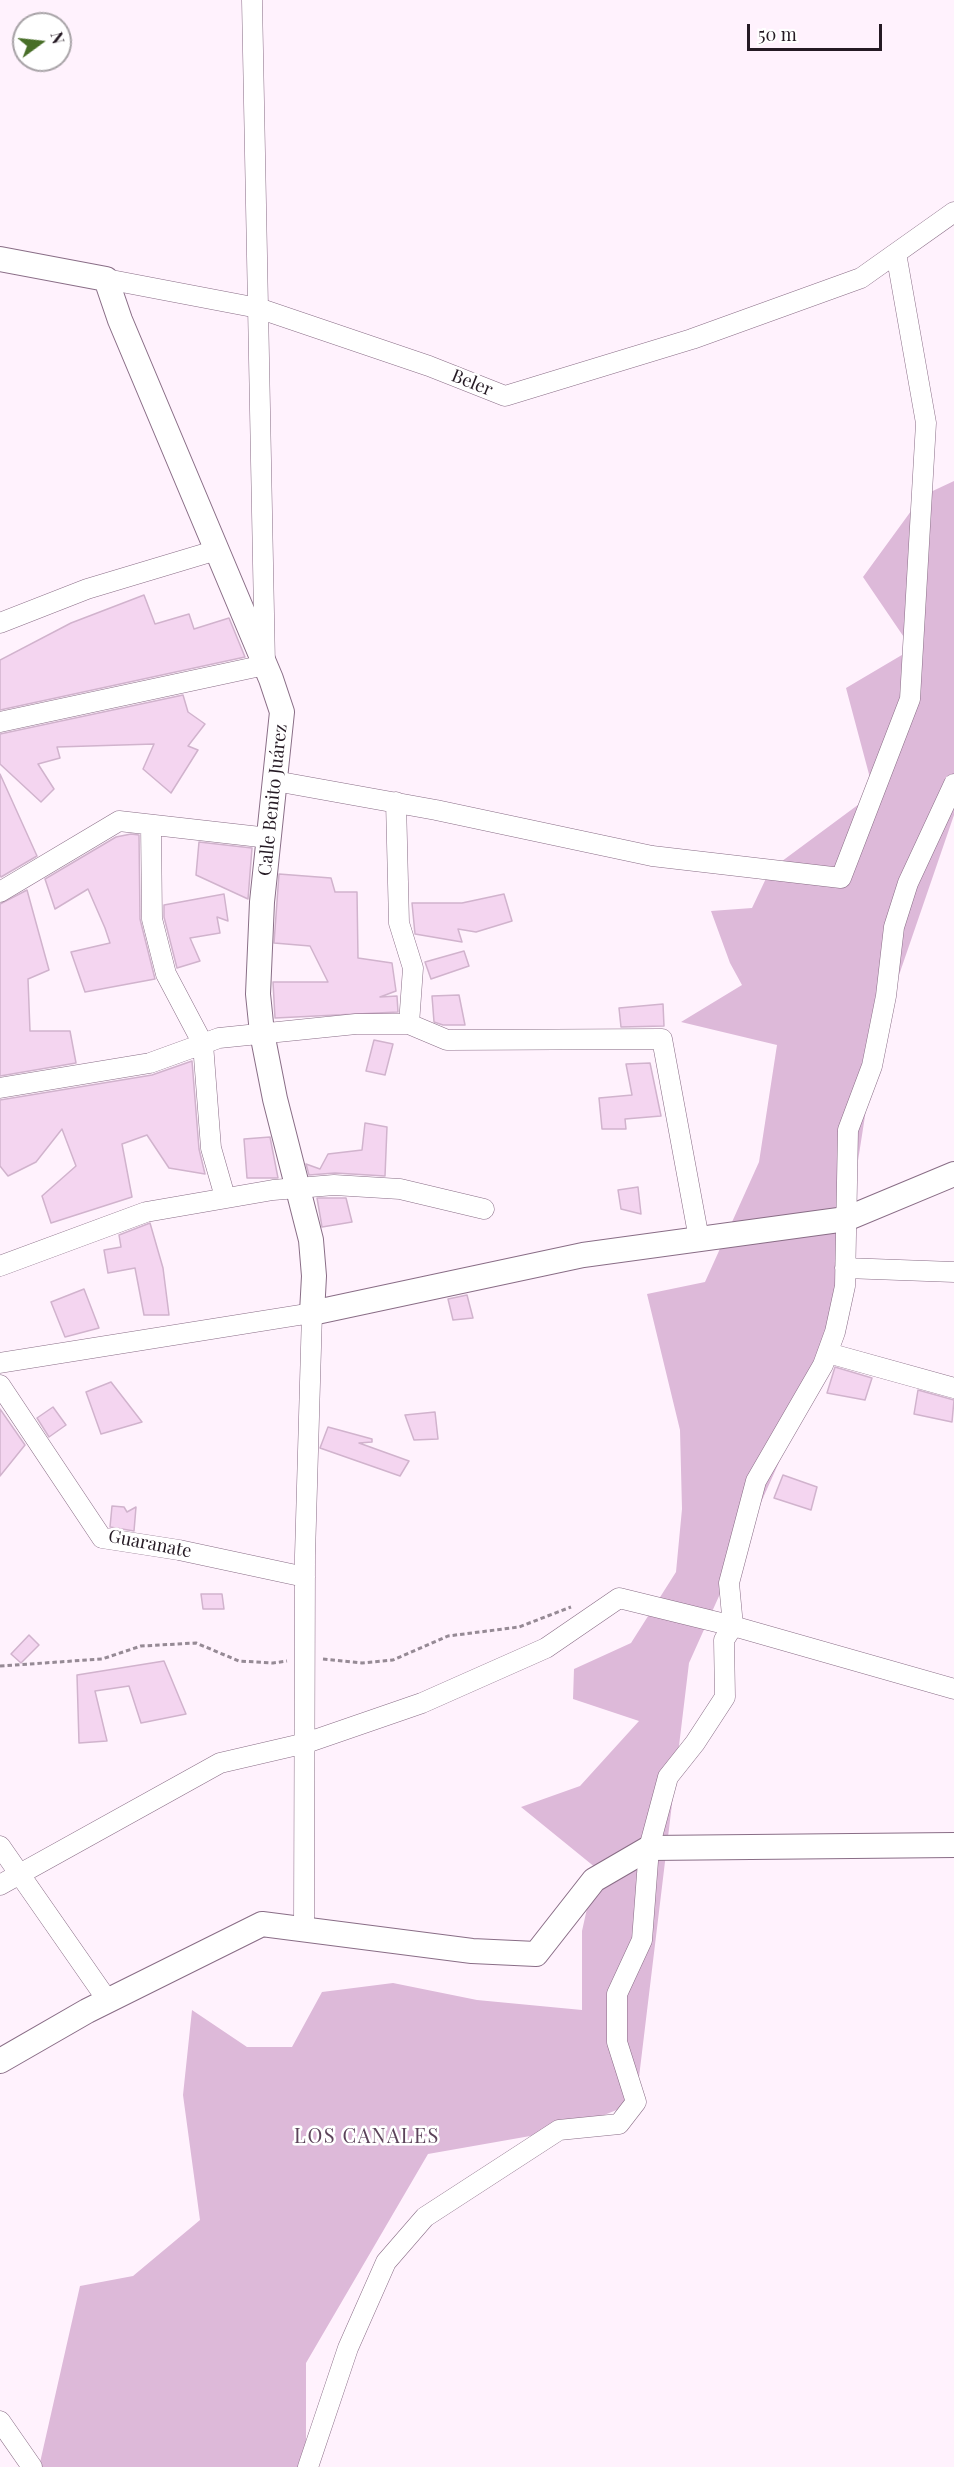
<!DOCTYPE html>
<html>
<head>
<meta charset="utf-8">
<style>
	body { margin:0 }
	#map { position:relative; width:954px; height:2467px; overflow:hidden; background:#fff2fd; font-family:"Playfair Display",serif }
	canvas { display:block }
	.north { position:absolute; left:12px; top:12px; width:60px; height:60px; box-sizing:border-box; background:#fff; border:2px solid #a8a3a7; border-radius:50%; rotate:75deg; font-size:16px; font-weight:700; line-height:24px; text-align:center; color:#251a24 }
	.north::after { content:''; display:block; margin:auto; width:21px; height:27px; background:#486e28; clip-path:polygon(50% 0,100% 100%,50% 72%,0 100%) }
	.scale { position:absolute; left:747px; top:24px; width:135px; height:27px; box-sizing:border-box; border:3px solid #251a24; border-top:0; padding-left:8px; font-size:18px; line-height:21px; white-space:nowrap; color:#251a24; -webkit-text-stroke:4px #fff; paint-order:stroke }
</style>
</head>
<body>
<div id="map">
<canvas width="954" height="2467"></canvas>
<div class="north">N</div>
<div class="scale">50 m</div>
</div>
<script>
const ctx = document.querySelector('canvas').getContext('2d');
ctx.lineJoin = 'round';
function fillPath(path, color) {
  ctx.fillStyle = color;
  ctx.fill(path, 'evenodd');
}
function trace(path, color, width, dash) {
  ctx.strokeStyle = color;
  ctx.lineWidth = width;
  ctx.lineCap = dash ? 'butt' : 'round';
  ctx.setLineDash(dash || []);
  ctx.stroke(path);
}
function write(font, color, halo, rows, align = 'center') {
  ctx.font = font + ' "Playfair Display",serif';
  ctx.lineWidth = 5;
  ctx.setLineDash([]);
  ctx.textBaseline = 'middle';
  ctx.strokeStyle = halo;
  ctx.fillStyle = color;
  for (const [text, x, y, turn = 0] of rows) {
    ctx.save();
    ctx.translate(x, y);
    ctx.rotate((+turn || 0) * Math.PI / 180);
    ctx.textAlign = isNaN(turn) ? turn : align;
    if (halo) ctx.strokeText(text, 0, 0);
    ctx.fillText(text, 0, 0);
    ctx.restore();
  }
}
const green = new Path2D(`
	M954,481V815L877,1039L828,1353L689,1663L636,2102L570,2129L428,2154L306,2363V2467H39L80,2286L133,2276L200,2220L183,2095L192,2010L247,2047H292L322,1992L393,1983L477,2000L582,2010V1931L596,1868L521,1807L580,1786L639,1721L573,1699L574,1669L631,1643L676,1572L682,1509L680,1430L647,1294L705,1282L759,1162L777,1045L681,1022L742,985L730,963L711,911L752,908L770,870L874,793L846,688L912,649L863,577L922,496Z`);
const building = new Path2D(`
	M144,595L155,624L189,614L194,629L229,618L245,657L0,710V660L71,623Z
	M183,695L188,712L205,724L188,746L198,750L171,793L143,769L154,744L57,747L60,758L38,764L54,789L41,802L0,764V734Z
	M0,774L37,856L1,877L0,875Z
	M131,834L139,835L140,919L155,979L85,992L71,952L110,943L105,928L88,889L55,909L45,879L116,837Z
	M199,842L252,848L248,899L196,875Z
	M279,874L331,878L335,892H357L358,958L392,963L396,991L380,997L397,996L398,1012L275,1018L273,982H328L310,946L274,943Z
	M27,890L49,970L28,979L30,1031H70L76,1063L0,1076V904Z
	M224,894L228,921L217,917L220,933L190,938L200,961L177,968L164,917V905Z
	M504,894L512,921L476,932L458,929L462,942L415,934L412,903H462Z
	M464,951L469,966L431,979L425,962Z
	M459,995L465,1025H443L434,1022L432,996Z
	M663,1004L664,1026L621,1027L619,1008Z
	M374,1040L393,1044L385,1075L366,1071Z
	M192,1061L199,1149L205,1174L169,1168L147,1135L122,1144L132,1197L51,1223L42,1196L76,1166L62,1129L36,1162L8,1176L0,1166V1100L152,1075Z
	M650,1063L661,1116L625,1119L626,1129H602L599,1098L632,1095L626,1064Z
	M365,1123L387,1127L385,1176L335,1173L309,1175L306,1164L320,1169L328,1154L362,1150Z
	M270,1137L278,1178H247L244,1139Z
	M638,1187L641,1214L621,1209L618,1190Z
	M317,1198H346L352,1222L322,1227Z
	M150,1223L163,1268L169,1315H144L135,1268L108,1273L104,1250L121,1247L119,1235Z
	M84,1289L99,1328L65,1337L51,1302Z
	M467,1295L473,1318L453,1320L448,1299Z
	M835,1367L872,1378L865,1400L827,1393Z
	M111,1382L142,1422L101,1434L86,1392Z
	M918,1390L954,1400L952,1422L914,1414Z
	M53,1407L66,1425L49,1437L37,1418Z
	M0,1409L25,1445L0,1476Z
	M435,1412L438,1439L414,1440L405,1415Z
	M328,1427L372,1439V1442L359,1443L409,1461L400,1476L320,1448Z
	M783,1475L817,1487L811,1510L774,1498Z
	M112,1506L124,1507L127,1512L136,1507L134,1531L110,1527Z
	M201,1594H222L224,1609H203Z
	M29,1635L39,1645L21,1663L11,1654Z
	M164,1661L186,1714L141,1723L129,1686L95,1691L107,1741L79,1743L77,1675Z`);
const path = new Path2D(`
	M323,1659L362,1663L393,1660L448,1636L519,1627L571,1607
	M0,1666L102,1659L141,1646L196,1643L239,1661L273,1663L287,1661`);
const minor = new Path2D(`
	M106,279L258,308L429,366L505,396L692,339L861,278L954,212
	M0,623L87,589L217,550
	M0,722L265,665L252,0
	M275,781L436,810L652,856L841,878L910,699L926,423L896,253
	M396,802L399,923L413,968L409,1024
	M151,825L152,919L166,974L203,1044L211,1148L225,1197
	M0,892L119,821L269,838
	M0,1088L150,1063L219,1038L356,1024H409L447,1040L662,1039L699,1239
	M0,1266L146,1212L273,1190L334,1185L400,1189L484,1209
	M845,1268L954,1272
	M828,1353L954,1388
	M0,1363L312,1313L305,1555L304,1929
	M0,1385L102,1538L179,1550L305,1577
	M0,1846L108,2001
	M0,1885L220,1763L306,1743L422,1703L546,1648L619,1598L733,1626L954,1689
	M0,2421L32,2467
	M308,2467L348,2348L386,2262L425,2217L559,2130L619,2124L636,2102L617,2042V1994L642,1940L649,1848L668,1777L695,1743L725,1697L724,1640L733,1626L729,1583L756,1481L823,1365L835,1332L845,1286L848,1130L872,1066L886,996L894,927L908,883L954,784`);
const major = new Path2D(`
	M0,259L106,279L120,320L271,679L282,712L262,902L258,994L262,1033L275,1099L311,1240L314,1276L312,1313L583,1255L846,1219L954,1174
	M0,2061L87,2011L262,1924L472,1951L536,1954L594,1880L649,1848L954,1845`);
const streetNames = [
	["Beler",472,383,22],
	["Calle Benito Juárez",273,800,-84],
	["Guaranate",150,1544,11]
];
const neighbourhoodNames = [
	["LOS CANALES",367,2137]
];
fillPath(green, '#ddb9d9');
fillPath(building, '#f4d5f0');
trace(building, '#d1b3cd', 1.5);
trace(minor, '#896d86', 21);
trace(major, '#896d86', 26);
trace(path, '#968a95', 3, [4.5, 3]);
trace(minor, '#fff', 20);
trace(major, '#fff', 24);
write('18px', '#251a24', '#fff', streetNames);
ctx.letterSpacing = '1.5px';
write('20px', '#5c435a', '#fff', neighbourhoodNames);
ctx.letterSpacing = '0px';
</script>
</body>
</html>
